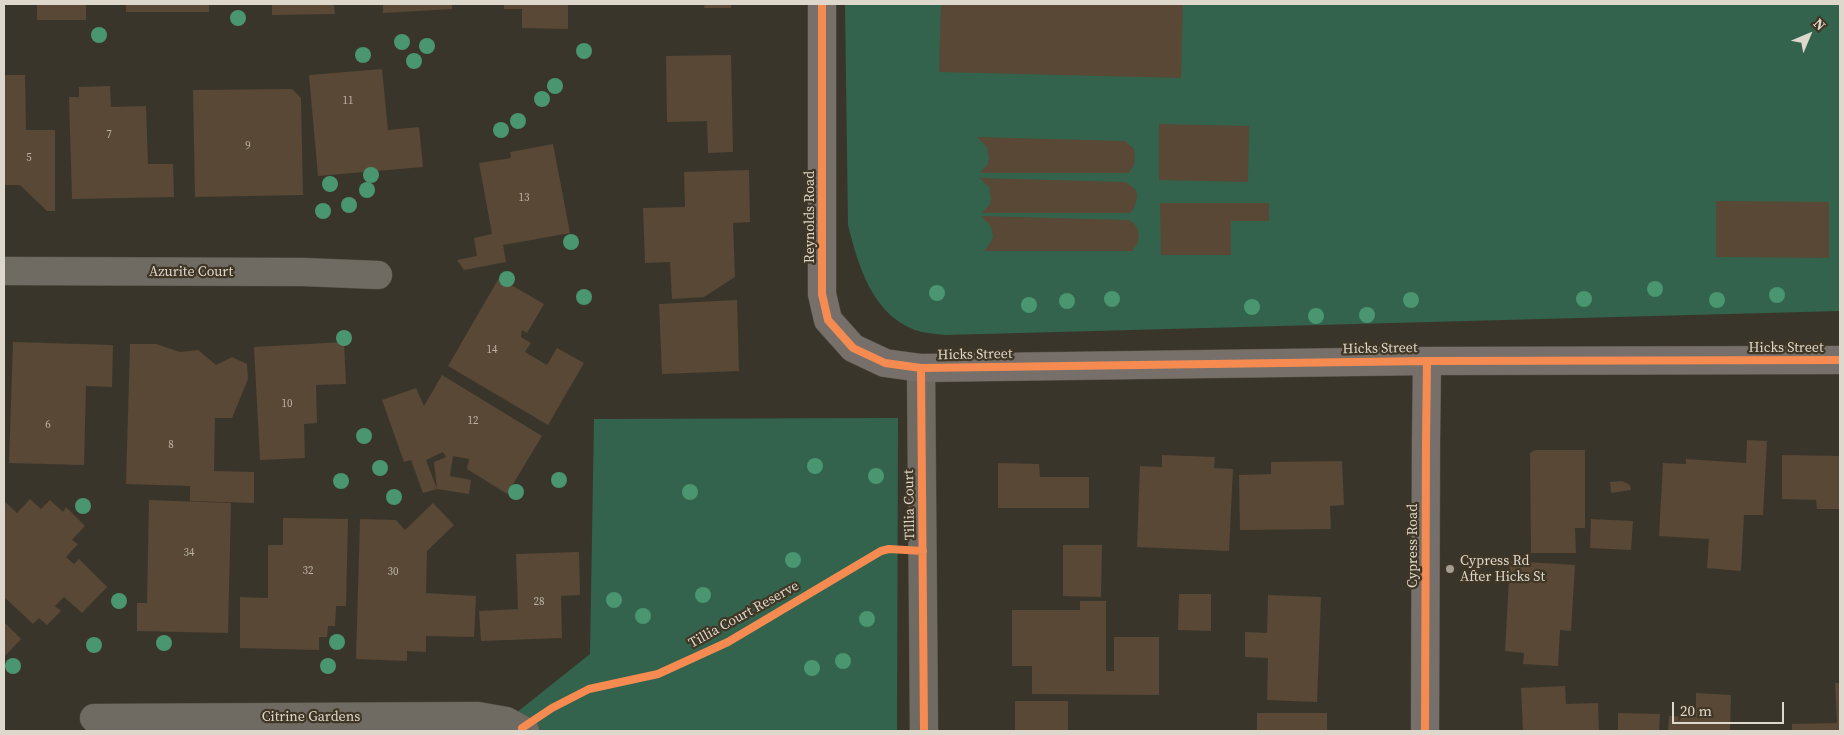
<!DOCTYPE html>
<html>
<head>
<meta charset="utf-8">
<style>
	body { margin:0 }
	#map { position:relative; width:1844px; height:735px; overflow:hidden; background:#3a352b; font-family:"Source Serif 4",serif }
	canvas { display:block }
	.frame { position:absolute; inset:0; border:5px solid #ddd7cc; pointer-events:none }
	.north { position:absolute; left:1784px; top:10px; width:50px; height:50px; -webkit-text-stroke:4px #403625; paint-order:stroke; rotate:45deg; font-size:14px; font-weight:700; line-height:20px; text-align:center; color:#ddd7cc }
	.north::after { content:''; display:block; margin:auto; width:18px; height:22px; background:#ddd7cc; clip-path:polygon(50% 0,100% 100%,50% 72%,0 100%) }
	.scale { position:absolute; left:1672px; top:702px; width:112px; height:22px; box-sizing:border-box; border:2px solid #ddd7cc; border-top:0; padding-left:6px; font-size:15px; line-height:18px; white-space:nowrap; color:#ddd7cc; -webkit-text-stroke:4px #403625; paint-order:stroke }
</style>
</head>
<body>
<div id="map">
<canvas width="1844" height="735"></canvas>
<div class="frame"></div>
<div class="north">N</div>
<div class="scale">20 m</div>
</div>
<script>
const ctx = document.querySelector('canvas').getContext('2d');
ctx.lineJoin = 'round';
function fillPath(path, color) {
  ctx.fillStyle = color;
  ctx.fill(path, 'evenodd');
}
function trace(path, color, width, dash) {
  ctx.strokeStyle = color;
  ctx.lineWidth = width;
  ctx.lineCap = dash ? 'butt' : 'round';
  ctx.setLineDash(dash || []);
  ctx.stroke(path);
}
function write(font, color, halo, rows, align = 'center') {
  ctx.font = font + ' "Source Serif 4",serif';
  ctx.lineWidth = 4.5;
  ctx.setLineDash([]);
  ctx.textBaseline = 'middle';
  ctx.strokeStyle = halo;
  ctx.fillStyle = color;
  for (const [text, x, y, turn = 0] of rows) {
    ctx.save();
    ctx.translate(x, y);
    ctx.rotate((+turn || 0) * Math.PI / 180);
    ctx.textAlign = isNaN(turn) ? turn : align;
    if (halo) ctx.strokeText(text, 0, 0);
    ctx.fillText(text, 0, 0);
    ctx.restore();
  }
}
const green = new Path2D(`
	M845,4H1840V311L945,335C936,334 924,333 915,330C872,314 858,265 848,225Z
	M898,418L897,731H525L506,721L590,654L594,419Z`);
const building = new Path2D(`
	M37,4H86V20H37Z
	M126,4H209V12H126Z
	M272,4H334L335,14L272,15Z
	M383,4H452V9L383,13Z
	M504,4H568V29L522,28V9H504Z
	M705,4H731V8H704Z
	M941,4H1183L1181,78L939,72Z
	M731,55L733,152L708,153L707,121L667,122L666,56Z
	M382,69L388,130L419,127L423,167L318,176L309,75Z
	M4,75H25L26,130H55V211H47L20,185H4Z
	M110,86L111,107L146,106L148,164H173L174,197L72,199L69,97H79V87Z
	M292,89L301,98L303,195L195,197L193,90Z
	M1159,124L1249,126L1248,182L1159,180Z
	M977,137L1125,141L1134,149L1135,157L1134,165L1129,173H980L988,164L989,158L987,147Z
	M553,144L570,233L503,245L506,262L464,270L457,260L477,256L474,238L492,234L479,163L511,158L510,152Z
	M749,170L750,222L733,223L735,277L704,297L672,299L670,262L645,263L643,208L685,207L684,172Z
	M979,178L1126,182L1136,190L1137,197L1135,206L1130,213H982L990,204L991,198L989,187Z
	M1716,201L1829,202V258L1716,257Z
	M1160,203H1269V221H1231V255H1161Z
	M981,216L1128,220L1134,223L1137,228L1139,236L1137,244L1132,251H984L991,242L993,236L991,226Z
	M499,278L544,304L527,333L522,330L521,337L531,343L525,352L547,365L557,348L584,363L548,425L448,366Z
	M737,300L739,371L662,374L659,304Z
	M13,342L113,345L112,387L86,386L84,465L9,463Z
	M344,342L346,384L316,385L317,423L304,424L305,458L260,460L254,347Z
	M130,344H156L180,352L198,350L216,365L232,357L247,364L248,379L232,418H215L214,471L254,472V503L190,501V486L126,484Z
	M442,375L542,436L507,494L467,469L469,459L453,456L450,476L471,480L469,494L437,489L423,493L411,460L404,462L382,400L416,388L424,406ZM443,452L446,457L434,462L437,489L426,460Z
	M1747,440L1767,441L1763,515H1744L1741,571L1707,568L1709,539L1659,536L1663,463L1686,464V459L1746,463Z
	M1535,450H1585V528H1575L1576,553H1531L1530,453Z
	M1162,455L1215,457L1214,468L1233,469L1229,551L1137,547L1140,466L1162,467Z
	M1782,455L1840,456V509H1817L1816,500L1782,499Z
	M1342,461L1344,505L1330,506L1331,529L1240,530L1239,475L1271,474V462Z
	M998,463L1039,464L1040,477H1089V508H998Z
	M1622,481L1630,485L1631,490L1611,493L1610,482Z
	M30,499L41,509L50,500L63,512L66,507L85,526L72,540L78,544L66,557L74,564L79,559L107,587L82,613L64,597L55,606L61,611L47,625L39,618L33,624L4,597V501L17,513Z
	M149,500L231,503L228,633L137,631V603H147Z
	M433,503L454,525L427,551L426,593L476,596L474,637L426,636V652L407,651V661L356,659L360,519L396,520L405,530Z
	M283,518L348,519L346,606H336L335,626H328L327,637H319V650L240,648V597L268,598V545H283Z
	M1591,519L1633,521L1631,550L1590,548Z
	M1063,545H1102L1101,597L1063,596Z
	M579,552L580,595L561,596L562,638L481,641L479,611L518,609L516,554Z
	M1510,561L1575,565L1571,631L1560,630L1558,666L1523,664L1524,653L1505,651Z
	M1179,594H1211V631L1178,630Z
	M1268,595L1321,597L1317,702L1267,700L1268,658L1245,657V632L1267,633Z
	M1080,601H1106V671H1114V637H1159V695L1032,694V666H1012V610H1080Z
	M4,622L21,639L4,657Z
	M1835,683H1840V731H1792V724L1837,723Z
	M1565,686L1566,704L1598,703L1599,731H1523L1521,688Z
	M1696,693L1731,695L1730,731H1668L1669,716L1696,717Z
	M1015,701H1068V731H1015Z
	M1257,713H1327V731H1257Z
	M1618,713L1660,714L1659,731H1618Z`);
const street = new Path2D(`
	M4,271L303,272L378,275
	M921,368L924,731
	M94,718L478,716L506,721L525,731`);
const secondary = new Path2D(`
	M822,4V294L828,320L853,348L885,363L921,368L1427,361L1840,360
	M1425,731L1426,441L1427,361`);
const cycleway = new Path2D(`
	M822,4V294L828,320L853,348L885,363L921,368L1427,361L1840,360
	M921,368L924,731
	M522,728L552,708L589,689L658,674L728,642L881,551L889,549L923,551
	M1425,731L1426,441L1427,361`);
const trees = [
	[238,18],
	[99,35],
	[402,42],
	[427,46],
	[584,51],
	[363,55],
	[414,61],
	[555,86],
	[542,99],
	[518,121],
	[501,130],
	[371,175],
	[330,184],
	[367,190],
	[349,205],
	[323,211],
	[571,242],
	[507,279],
	[1655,289],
	[937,293],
	[1777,295],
	[584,297],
	[1112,299],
	[1584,299],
	[1411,300],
	[1717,300],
	[1067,301],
	[1029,305],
	[1252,307],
	[1367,315],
	[1316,316],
	[344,338],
	[364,436],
	[815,466],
	[380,468],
	[876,476],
	[559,480],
	[341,481],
	[516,492],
	[690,492],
	[394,497],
	[83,506],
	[793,560],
	[703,595],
	[614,600],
	[119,601],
	[643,616],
	[867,619],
	[337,642],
	[164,643],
	[94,645],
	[843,661],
	[13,666],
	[328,666],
	[812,668]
];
const markers = [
	[1450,569,5,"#a49e94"]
];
const numberNames = [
	["11",348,101],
	["7",109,135],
	["9",248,146],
	["5",29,158],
	["13",524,198],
	["14",492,350],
	["10",287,404],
	["12",473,421],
	["6",48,425],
	["8",171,445],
	["34",189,553],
	["32",308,571],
	["30",393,572],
	["28",539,602]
];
const streetNames = [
	["Reynolds Road",810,217,-90],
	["Azurite Court",191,272],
	["Hicks Street",1786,348],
	["Hicks Street",1380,349,-1],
	["Hicks Street",975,355,-1],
	["Tillia Court",910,505,-91],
	["Cypress Road",1413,546,-90],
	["Tillia Court Reserve",744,615,-29],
	["Citrine Gardens",311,717]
];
const poiNames = [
	["Cypress Rd",1460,561],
	["After Hicks St",1460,577]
];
fillPath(green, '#33634c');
fillPath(building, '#584835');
trace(street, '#565149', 29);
trace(secondary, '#565149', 29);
trace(street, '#6f6b63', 28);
trace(secondary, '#77706a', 28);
trace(cycleway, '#f68b52', 8);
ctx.fillStyle = '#499670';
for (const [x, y] of trees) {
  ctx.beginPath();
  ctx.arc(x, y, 8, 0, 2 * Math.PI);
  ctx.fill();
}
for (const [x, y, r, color] of markers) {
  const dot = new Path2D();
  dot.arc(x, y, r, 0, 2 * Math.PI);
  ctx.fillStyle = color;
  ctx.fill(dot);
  trace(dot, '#403625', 2);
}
write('11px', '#bcb3a6', null, numberNames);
write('14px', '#ddd7cc', '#403625', streetNames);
write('14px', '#ddd7cc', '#403625', poiNames, 'left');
</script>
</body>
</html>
